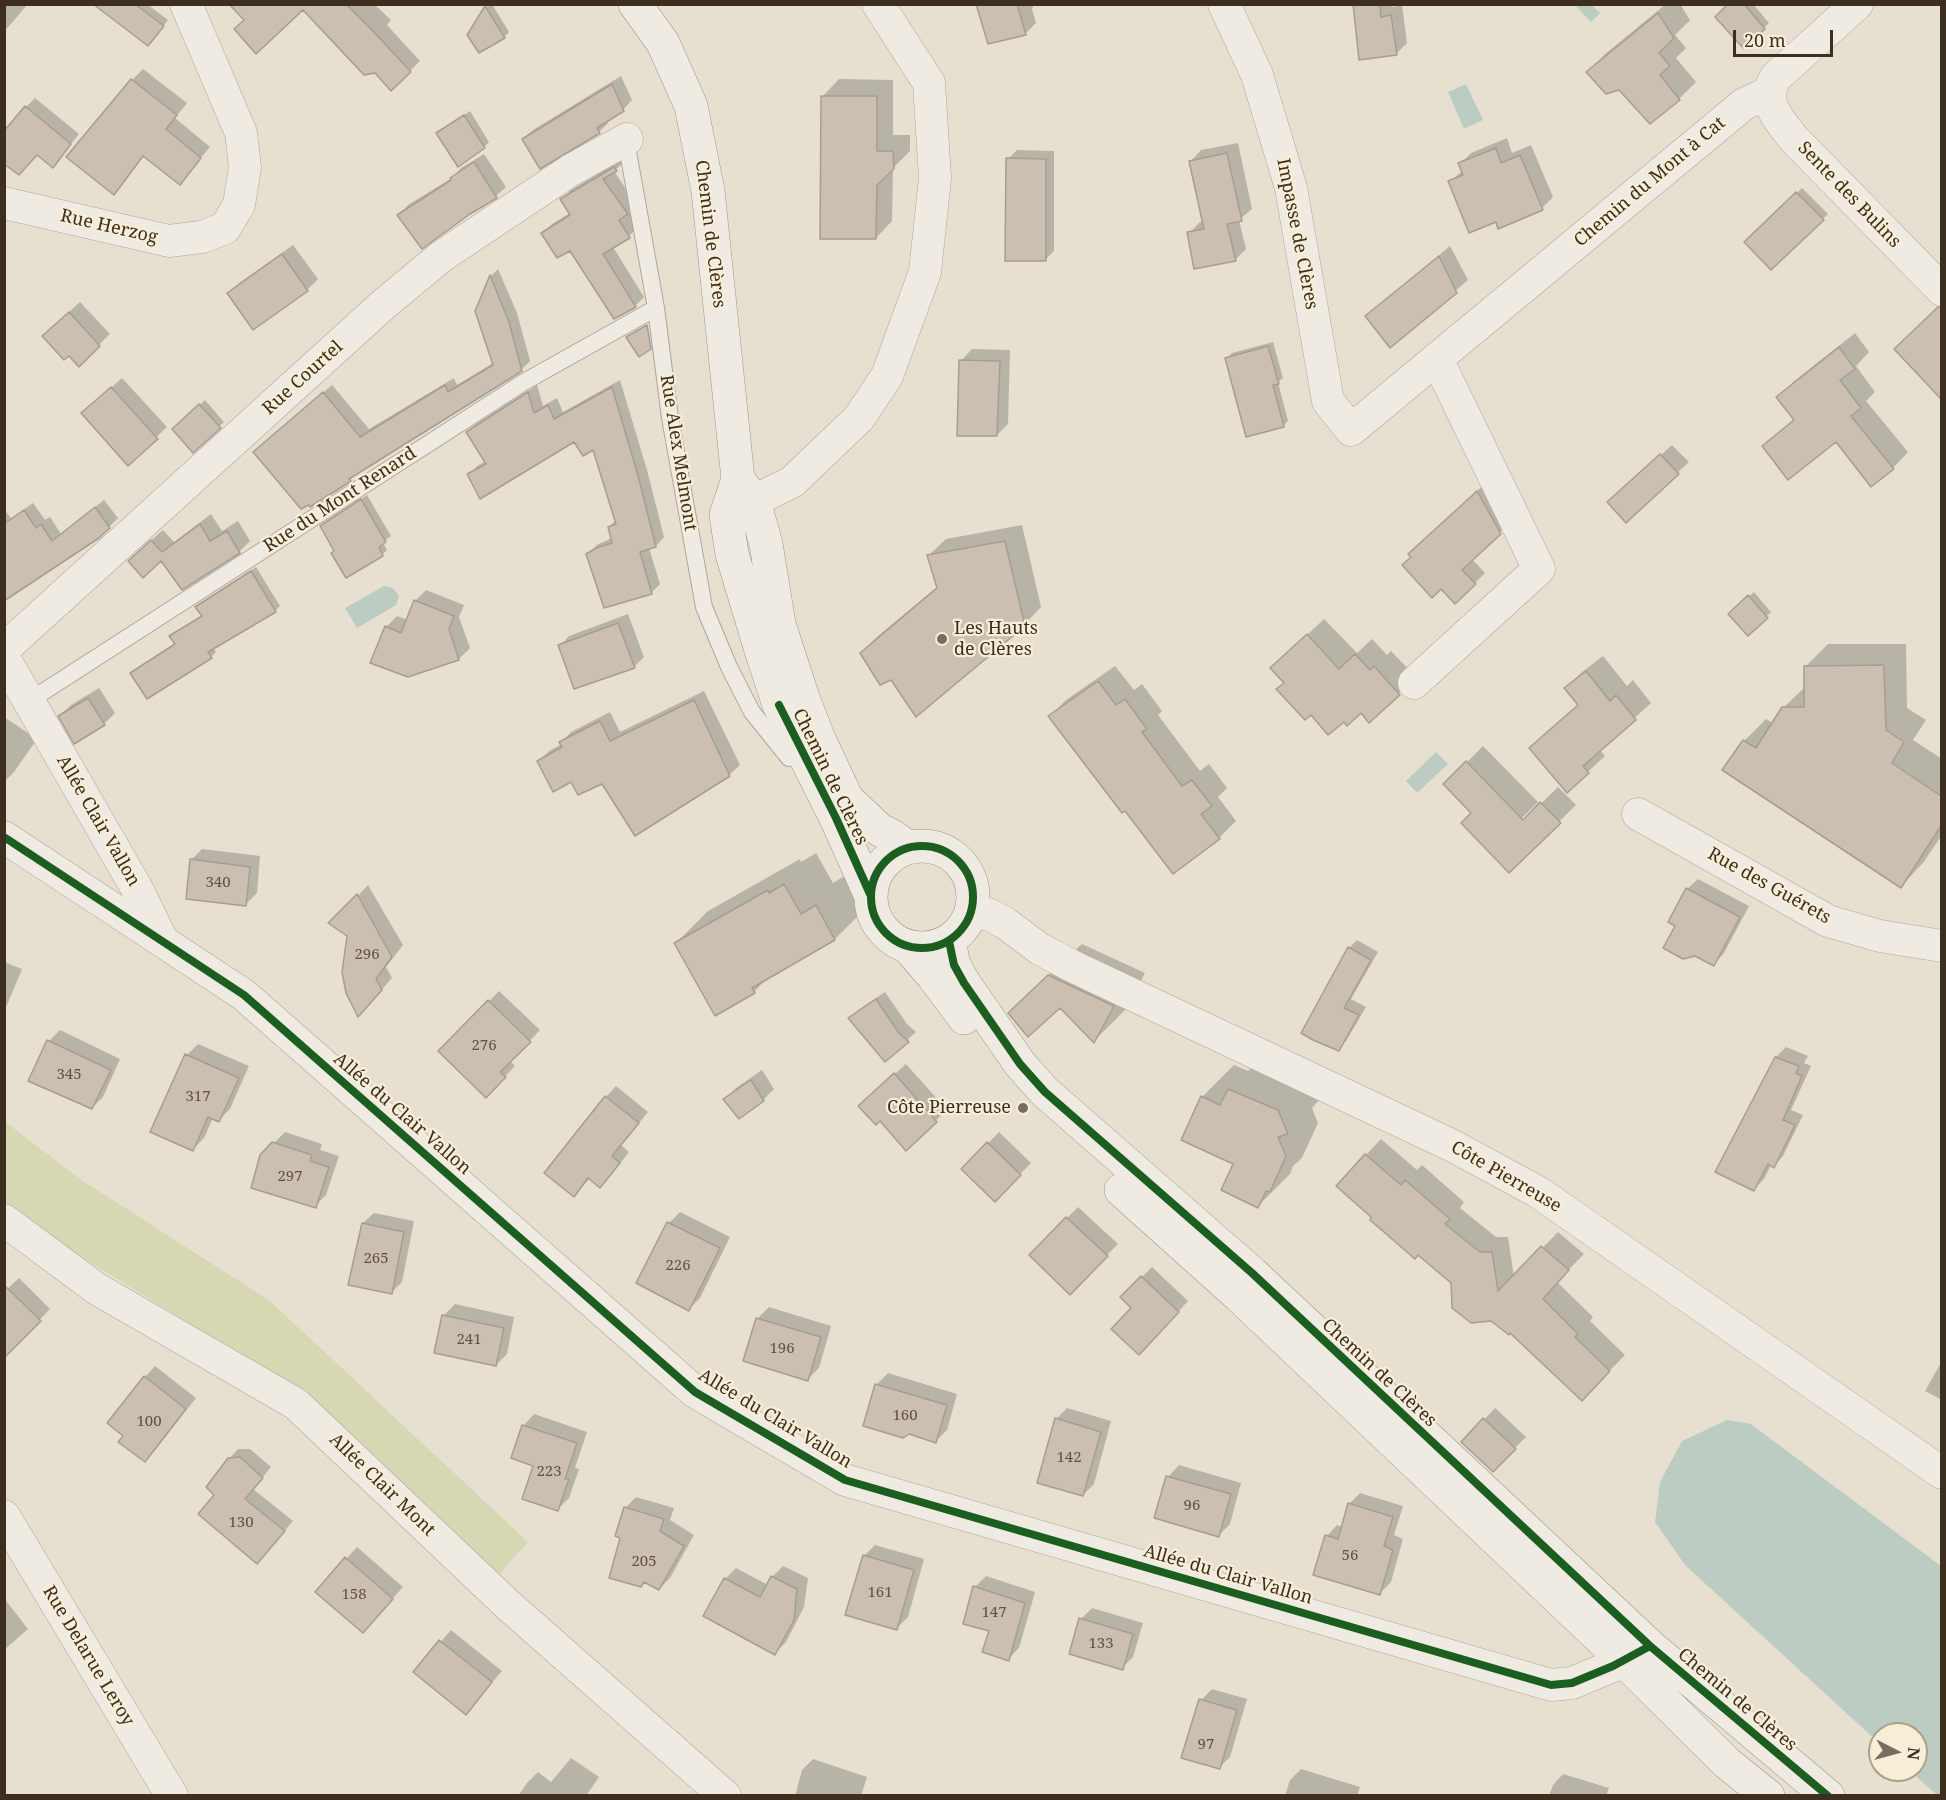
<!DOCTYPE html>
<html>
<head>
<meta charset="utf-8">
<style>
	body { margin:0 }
	#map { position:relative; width:1946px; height:1800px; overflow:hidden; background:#e7e0d1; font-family:"Noto Serif",serif }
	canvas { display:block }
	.frame { position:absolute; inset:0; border:6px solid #3d2e20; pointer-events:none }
	.north { position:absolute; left:1868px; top:1722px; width:60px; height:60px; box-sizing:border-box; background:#f7eed8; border:2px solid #ada18e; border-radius:50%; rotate:96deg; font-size:16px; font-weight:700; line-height:24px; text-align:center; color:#3d2e20 }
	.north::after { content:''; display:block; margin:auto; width:21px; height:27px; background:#786c5e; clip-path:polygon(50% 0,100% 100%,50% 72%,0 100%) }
	.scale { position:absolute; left:1733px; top:30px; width:100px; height:27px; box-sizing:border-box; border:3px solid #3d2e20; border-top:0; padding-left:8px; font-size:18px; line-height:21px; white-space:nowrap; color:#3d2e20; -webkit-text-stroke:4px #f7eed8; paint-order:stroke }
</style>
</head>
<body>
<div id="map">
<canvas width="1946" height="1800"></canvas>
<div class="frame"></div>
<div class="north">N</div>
<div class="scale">20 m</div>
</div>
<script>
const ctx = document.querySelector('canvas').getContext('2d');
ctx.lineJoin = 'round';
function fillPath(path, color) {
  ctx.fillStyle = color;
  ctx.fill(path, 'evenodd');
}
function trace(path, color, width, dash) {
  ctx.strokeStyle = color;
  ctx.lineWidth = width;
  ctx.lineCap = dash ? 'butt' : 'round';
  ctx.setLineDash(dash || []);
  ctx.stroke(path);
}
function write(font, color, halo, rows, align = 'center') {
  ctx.font = font + ' "Noto Serif",serif';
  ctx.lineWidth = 4.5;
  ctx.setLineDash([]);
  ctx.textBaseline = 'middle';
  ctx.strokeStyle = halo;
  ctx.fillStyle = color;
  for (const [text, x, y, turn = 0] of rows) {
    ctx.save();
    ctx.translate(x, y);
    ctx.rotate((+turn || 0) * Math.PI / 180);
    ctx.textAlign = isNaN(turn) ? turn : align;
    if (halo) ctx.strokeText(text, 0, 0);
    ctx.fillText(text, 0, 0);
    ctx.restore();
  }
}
const green = new Path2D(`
	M4,1121L83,1181L270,1301L528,1542L499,1574L360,1445L279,1379L80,1256L5,1206Z`);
const water = new Path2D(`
	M1575,5H1592L1600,13L1591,22Z
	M1466,84L1483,120L1464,129L1448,92Z
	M384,586L393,588L399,596L396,605L357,628L345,608Z
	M1436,752L1448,764L1417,793L1406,781Z
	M1727,1420L1751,1424L1941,1566V1795H1937L1909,1770H1916V1734H1880V1744L1685,1565L1655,1522L1660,1482L1682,1441Z`);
const shadow = new Path2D(`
	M4,4H28L4,32Z
	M97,4H147L168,20L153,39Z
	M248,4H374L391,20L387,25L420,61L410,71H375L303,8L246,20Z
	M489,4H492L509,32L504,37L468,35Z
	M978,4H1034L1032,9L1036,23L1025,34Z
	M1354,4H1392V7L1402,5L1407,43L1396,54Z
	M1666,4H1680L1690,20L1675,35L1686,48L1676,58L1696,82L1679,99L1650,122L1619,88L1588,72L1604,55Z
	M1730,4H1753L1769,23L1744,46Z
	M143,69L187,103L175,118L210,147L179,183L145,155L114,193L132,80Z
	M621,76L632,100L623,110L607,120L608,123L599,132L523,139L533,130Z
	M839,79L893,80V135H910V151L893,168L892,221L876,238L823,96Z
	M35,98L79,134L53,166L37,153L26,107Z
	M470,111L489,142L484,147L438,133Z
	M1507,138L1512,153L1531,145L1553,197L1542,208L1499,227L1496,220L1450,182L1463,170L1460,164L1471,153Z
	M1238,143L1252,209L1239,220L1246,249L1235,260L1189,233L1200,222L1203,221L1190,162L1201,150Z
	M1017,150L1054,151V251L1045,260L1008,159Z
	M484,154L506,187L496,196L469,213L399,215L408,205L452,178L461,168Z
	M624,158L625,161L614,171L636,204L629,211L639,227L629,236L613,247L644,297L635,306L570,249L543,233L552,224L570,213L561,200L571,190Z
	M1802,188L1828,214L1771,268L1746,242Z
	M293,245L318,279L307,290L253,328L229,293L239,283Z
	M1450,246L1468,280L1391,346L1367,316Z
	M498,269L517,313L530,361L521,370L358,472L350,480L263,444L332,385L369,429L454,378L457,385L493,363L476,311L491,276Z
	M80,302L110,334L79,364L55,325Z
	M1942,305V397L1896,349Z
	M1855,333L1869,352L1856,366L1875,392L1866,401L1908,452L1893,468L1871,485L1836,440L1764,446L1794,419L1778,397L1793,382Z
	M1273,342L1283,378L1278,382L1288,421L1283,426L1227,358L1232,353Z
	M972,349L1010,350L1008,424L997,435L961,361Z
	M122,378L167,427L128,464L94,403Z
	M620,380L647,470L664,537L656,546L649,548L660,584L651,593L588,554L597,545L612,538L609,527L616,520L594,448L575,440L469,475L477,466L486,461L468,432L476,424L537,385L543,406L557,398L563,412Z
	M205,400L224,422L193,451L174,429Z
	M1672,445L1689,462L1626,521L1620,492Z
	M1487,482L1510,523L1472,559L1485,573L1475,583L1413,557L1420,544Z
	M367,495L391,536L383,542L387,550L382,555L335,551L322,526Z
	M104,500L118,518L99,537L4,599V509L11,518L33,503L45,520L50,517L61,534Z
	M211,514L222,531L238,521L250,541L239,552L161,558L140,550L163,530L174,542Z
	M1022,525L1041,607L1024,625L891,678L861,653L878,636L938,586L929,555L946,539Z
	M256,567L280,606L275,611L213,647L216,652L211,657L132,673L176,643L171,636L203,615L197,607L202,602Z
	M426,590L464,605L459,617L470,648L459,659L386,627L397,616L408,620L415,601Z
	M1754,592L1771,612L1748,634L1730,615Z
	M628,614L644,657L634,667L560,646L569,636Z
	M1324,619L1357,653L1372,639L1387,655L1391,651L1416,677L1369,721L1361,711L1285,682L1289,652Z
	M1828,644H1906L1907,708L1926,720L1913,740L1942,759V835L1923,863L1901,886L1744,741L1766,719L1773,723L1783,708L1806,686L1805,667Z
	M1603,656L1627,686L1633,680L1651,703L1600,750L1605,756L1567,791L1531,748L1579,704L1566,688L1582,672Z
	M1115,666L1134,690L1142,684L1162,711L1158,715L1200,771L1209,764L1227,788L1218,797L1236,821L1219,838L1173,872L1126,809L1050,716L1066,700Z
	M99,688L115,713L104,724L60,716L71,705Z
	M704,691L740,765L729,775L635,834L603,782L571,780L539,761L549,751L562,744L561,742L571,732L610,712L620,732Z
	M4,717L37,739L14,772L4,782Z
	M1483,746L1538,802L1516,824L1518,826L1558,787L1576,805L1509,871L1473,813L1445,784Z
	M202,849L260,856L257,893L246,904L191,860Z
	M816,853L833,883L848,874L867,907L835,939L769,976L754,992L676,943L708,911L800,859L801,862Z
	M1698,879L1749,906L1724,953L1714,964L1678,925L1687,889Z
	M368,885L403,945L386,967L392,978L369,1004L349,935L331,923Z
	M1357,940L1378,952L1351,999L1366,1007L1346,1041L1338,1049L1349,948Z
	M1082,944L1145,973L1126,1009L1094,1041L1042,981Z
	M4,962L22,969L7,1005L4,1008Z
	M499,991L540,1030L510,1061L515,1066L486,1096L440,1051Z
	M885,992L907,1024L916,1032L885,1060L850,1019L858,1010Z
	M60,1030L120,1059L103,1097L92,1108L49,1041Z
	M198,1044L249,1066L230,1109L219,1120L213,1118L204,1138L193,1149L152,1131L187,1055Z
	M1786,1047L1808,1056L1804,1063L1811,1066L1791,1110L1803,1115L1783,1156L1774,1166L1771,1165L1764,1179L1754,1189L1776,1057Z
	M1262,1057L1310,1078L1319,1100L1312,1108L1318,1123L1302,1158L1293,1166L1290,1174L1258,1206L1202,1097L1234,1065L1248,1071Z
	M906,1064L947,1110L907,1148L871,1095Z
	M762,1070L774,1089L763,1100L725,1099L736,1088Z
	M616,1086L648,1112L621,1145L629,1152L611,1175L600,1186L590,1178L574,1195L546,1172L606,1097Z
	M285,1132L322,1144L320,1150L339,1156L326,1195L315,1206L261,1156Z
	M999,1132L1031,1163L995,1200L963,1169Z
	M1381,1139L1417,1170L1422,1165L1464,1202L1460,1208L1496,1237H1508L1514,1277L1558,1232L1584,1254L1557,1282L1593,1317L1590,1321L1625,1355L1582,1399L1510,1331L1452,1283L1366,1155Z
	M1078,1207L1118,1244L1070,1293L1031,1255Z
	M680,1212L730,1237L700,1298L689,1309L638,1283L669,1223Z
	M374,1213L414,1221L402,1282L392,1292L363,1223Z
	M1152,1267L1188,1301L1149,1344L1133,1308L1122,1297Z
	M19,1278L50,1309L14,1346L4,1292Z
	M455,1304L514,1317L507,1354L496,1365L436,1351L444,1315Z
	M769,1307L831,1326L819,1368L808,1379L757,1319Z
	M1942,1361V1400L1925,1391Z
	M155,1366L196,1398L155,1450L144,1460L125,1436L109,1423L145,1377Z
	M888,1373L957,1394L947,1430L936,1441L909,1432L877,1384Z
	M1067,1408L1111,1421L1094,1484L1083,1495L1056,1419Z
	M1495,1408L1526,1437L1493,1470L1463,1442Z
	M534,1414L587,1432L575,1468L579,1469L569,1498L558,1509L535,1465L523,1426Z
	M238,1449H250L271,1467L253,1489L293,1521L266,1553L216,1495L229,1459Z
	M1179,1465L1241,1483L1230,1524L1219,1535L1168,1477Z
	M1360,1493L1403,1506L1394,1535L1403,1539L1391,1582L1380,1593L1327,1536L1337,1525L1343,1527L1349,1504Z
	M636,1497L674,1508L670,1520L694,1535L670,1578L659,1589L645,1581L641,1585L625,1508Z
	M875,1545L924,1559L908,1617L897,1628L864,1556Z
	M357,1547L403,1587L373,1620L317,1592Z
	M783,1566L808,1578L804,1607L786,1642L775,1653L725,1579L736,1568L768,1585L772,1577Z
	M986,1576L1035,1592L1019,1648L1008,1659L991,1630L975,1587Z
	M4,1598L28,1629L4,1650Z
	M1092,1608L1143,1623L1133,1657L1122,1668L1081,1619Z
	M451,1630L502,1671L466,1713L415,1672Z
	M1212,1689L1247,1699L1230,1757L1219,1768L1201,1700Z
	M571,1758L599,1777L586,1796H518L527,1783L538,1772L551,1782Z
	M813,1759L867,1777L861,1796H795L802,1770Z
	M1301,1769L1360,1787L1357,1796H1285L1290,1780Z
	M1563,1774L1609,1788L1606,1796H1549L1553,1785Z`);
const building = new Path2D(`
	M93,4H135L164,26L148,46Z
	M229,4H346L373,31L411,72L391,91L375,73L364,75L303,10L256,54L234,29L244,20Z
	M976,4H1017L1026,35L988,44Z
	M1353,4H1380L1381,17L1391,15L1397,55L1359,60Z
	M1728,4H1744L1765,29L1744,49L1715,17Z
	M485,6L505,38L479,53L467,35Z
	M1658,13L1674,38L1659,53L1670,66L1660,75L1680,100L1650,124L1619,90L1606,94L1586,72Z
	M131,79L177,115L166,129L201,158L180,185L143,156L114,195L66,157Z
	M612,84L624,111L597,128L600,133L540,169L522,139Z
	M821,96H877V151H893L894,169L877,185L876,239H820Z
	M25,106L71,144L53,168L37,155L19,175L4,164V131Z
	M464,115L485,148L458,167L436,133Z
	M1496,148L1501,163L1520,155L1543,210L1498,229L1496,222L1469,233L1448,181L1463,175L1458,163Z
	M1227,153L1242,221L1227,224L1236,261L1194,269L1187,232L1204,229L1189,161Z
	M1006,158L1046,159V261H1005Z
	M474,162L497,198L470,214L422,249L397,215L451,180L450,178Z
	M614,167L617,171L603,179L628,214L619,220L630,238L603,254L636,307L614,319L570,251L557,258L541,233L570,215L560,199Z
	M1796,192L1824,220L1771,270L1744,242Z
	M282,254L308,291L253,330L227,293Z
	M1439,256L1457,293L1390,348L1365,316Z
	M490,275L509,322L522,371L349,479L351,481L310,507L309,505L301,509L253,452L323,392L360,437L445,385L448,392L493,365L475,311Z
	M1938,307H1941V399L1894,349Z
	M69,312L100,346L79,367L69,356L64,360L42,336Z
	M647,325L651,349L639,357L626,337Z
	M1268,346L1279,384L1273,385L1284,427L1246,437L1225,358Z
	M1839,347L1855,369L1840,380L1861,408L1851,416L1894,469L1871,487L1836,442L1788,480L1762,446L1794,420L1776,397Z
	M959,360L1000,361L997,436H957Z
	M111,387L158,439L128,466L81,413Z
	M612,387L639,479L656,547L640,552L652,594L604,608L586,554L596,548L612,543L608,527L616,524L593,450L583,456L574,442L480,499L467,474L486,464L466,432L528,392L534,413L548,405L554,419Z
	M199,404L221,428L193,453L172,429Z
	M1660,454L1679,474L1626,523L1607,502Z
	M1477,491L1501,534L1462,570L1476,584L1455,604L1441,589L1432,598L1402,565L1411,557L1408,554Z
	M361,499L386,542L379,547L383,556L346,578L331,553L334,551L320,526Z
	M95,507L110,528L99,538L4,601V524L24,510L36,528L41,524L52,541Z
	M200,524L210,541L227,531L240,553L182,590L161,561L143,578L128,561L151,540L162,552Z
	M1005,541L1025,626L916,717L891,680L880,685L860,653L937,588L927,555Z
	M251,571L276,612L208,652L212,658L147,699L130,673L175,644L169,636L202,616L195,607Z
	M1748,595L1768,618L1748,636L1728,614Z
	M414,600L454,616L449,629L459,660L408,677L370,663L385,626L401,633Z
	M618,623L635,668L574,689L558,645Z
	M1307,634L1339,669L1355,654L1370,670L1374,666L1400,695L1369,723L1361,713L1347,726L1344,722L1328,735L1311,715L1305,720L1276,689L1284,683L1270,668Z
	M1884,665L1886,730L1904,742L1892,763L1941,796V826L1901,888L1722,770L1743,740L1756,748L1782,707H1804V666Z
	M1586,671L1610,701L1616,695L1636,720L1583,766L1589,773L1567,793L1529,748L1578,705L1564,688Z
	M1098,681L1116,705L1125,699L1147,729L1142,732L1182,786L1192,780L1212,806L1201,814L1220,839L1173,874L1125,811L1122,813L1048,716Z
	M88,698L105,725L74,744L58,716Z
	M694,700L730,776L635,836L602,784L578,795L571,782L553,792L537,761L562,747L559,742L600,721L610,741Z
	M1466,761L1523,820L1540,802L1561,823L1509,873L1461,823L1471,813L1443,784Z
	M190,859L250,867L246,906L186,899Z
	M784,884L801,914L816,905L835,940L752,988L755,993L715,1016L674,943L768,890L769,893Z
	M1686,888L1740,917L1714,966L1695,956L1683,959L1663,948L1675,926L1668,922Z
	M357,894L392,957L376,979L382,990L358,1017L346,993L342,972L347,936L328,923Z
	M1348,947L1371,960L1344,1008L1359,1015L1339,1051L1313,1040L1301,1033Z
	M1048,975L1114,1006L1094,1043L1060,1008L1028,1037L1008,1013Z
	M876,999L899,1033L909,1042L885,1062L848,1018Z
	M488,1000L531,1042L500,1072L506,1077L486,1098L438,1051Z
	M47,1040L111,1070L92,1109L28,1081Z
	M185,1054L239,1078L219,1122L208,1117L193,1151L150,1132Z
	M1775,1057L1799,1066L1796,1073L1802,1076L1783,1120L1795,1125L1774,1168L1768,1164L1754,1191L1715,1172Z
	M894,1073L937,1122L906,1151L880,1121L876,1125L858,1106Z
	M751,1080L764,1101L739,1119L723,1099Z
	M1228,1089L1278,1110L1288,1134L1278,1137L1286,1156L1270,1192L1266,1191L1258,1208L1221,1190L1233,1164L1181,1140L1201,1096L1220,1105Z
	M605,1096L639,1123L612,1156L620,1163L600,1188L588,1178L574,1197L544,1173Z
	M272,1142L312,1155L310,1161L329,1167L316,1208L251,1188L260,1155Z
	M987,1142L1021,1175L995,1202L961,1169Z
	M1365,1154L1401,1185L1405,1180L1450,1219L1445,1224L1480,1252H1492L1498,1291L1541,1246L1569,1270L1543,1299L1578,1334L1575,1337L1610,1371L1582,1401L1510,1333L1509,1335L1491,1321L1471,1323L1452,1308L1451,1283L1418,1255L1415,1259L1370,1220L1371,1217L1336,1186Z
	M1066,1217L1108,1256L1070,1295L1029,1255Z
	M667,1222L720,1248L689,1311L636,1283Z
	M362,1223L404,1232L392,1294L348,1285Z
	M1141,1276L1179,1312L1139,1355L1111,1329L1131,1308L1120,1297Z
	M4,1285L41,1321L4,1358Z
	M442,1315L504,1328L496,1366L434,1353Z
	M756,1318L821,1337L808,1381L743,1361Z
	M144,1376L186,1409L145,1462L118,1442L123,1436L107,1423Z
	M875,1384L947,1405L936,1443L909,1434L903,1438L863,1426Z
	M1055,1418L1101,1432L1083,1496L1037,1483Z
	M1483,1418L1516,1449L1493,1472L1461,1442Z
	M522,1425L577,1443L565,1479H569L558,1511L522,1499L533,1466L511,1458Z
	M240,1457L263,1478L245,1499L285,1531L257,1564L198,1514L214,1495L206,1487L228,1458Z
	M1166,1476L1231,1494L1219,1537L1154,1518Z
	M1348,1503L1393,1517L1384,1546L1393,1550L1380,1595L1313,1575L1325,1535L1338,1539Z
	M624,1507L664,1519L660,1531L684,1546L659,1590L644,1582L641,1587L609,1578L620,1538L615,1536Z
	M863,1555L914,1570L897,1630L845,1615Z
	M345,1557L393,1599L363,1633L315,1592Z
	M771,1576L797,1589L794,1620L775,1655L703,1616L724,1578L760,1597Z
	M973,1586L1025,1603L1009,1661L982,1652L989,1631L963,1624Z
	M1079,1618L1133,1634L1123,1670L1069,1654Z
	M439,1640L492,1682L466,1715L413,1672Z
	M1199,1699L1237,1710L1220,1769L1181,1758Z`);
const lane = new Path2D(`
	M625,135L656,308L670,418L704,607L729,667L752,712L789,758
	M29,701L524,382L656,308`);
const street = new Path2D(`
	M1224,4L1257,75L1291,188L1328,401L1351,430L1744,104L1770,92
	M1857,4L1776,77C1760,101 1780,122 1795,140L1942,290
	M4,203L169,241L202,237L225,228L239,205L245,167L241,133L186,4
	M731,512L792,482L859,418L887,376L925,272L935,178L929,83L878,4
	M4,649L384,304L442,256L571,170L627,139
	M4,658L136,887L162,940
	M1414,683L1539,569L1437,359
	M1638,814L1828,921L1880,936L1942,946
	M4,837L244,995L695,1392L845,1480L1551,1685L1572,1683L1613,1666L1646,1648
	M971,913L988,914L1005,923L1040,949L1074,967L1453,1146L1538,1192L1942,1473
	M4,1220L97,1289L296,1404L508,1605L725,1796
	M4,1516L172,1796`);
const secondary = new Path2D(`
	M635,4L663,43L691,106L708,191L738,479L726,515L732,554L760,647L779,705L836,818L870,894
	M738,479L754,501L766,544L779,624L803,698L818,737L847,799L880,830L894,837L907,847
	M871 897a51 51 0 1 1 102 0a51 51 0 1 1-102 0Z
	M949,941L954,965L964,983L1020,1064L1045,1092L1252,1273L1650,1646L1828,1796
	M907,946L933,976L964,1018
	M1121,1190L1238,1295L1623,1660L1727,1763L1768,1796`);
const cycleway = new Path2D(`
	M779,705L836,818L870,894
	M4,837L244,995L695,1392L845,1480L1551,1685L1572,1683L1613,1666L1650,1646
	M871 897a51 51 0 1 1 102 0a51 51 0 1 1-102 0Z
	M949,941L954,965L964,983L1020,1064L1045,1092L1252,1273L1650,1646L1828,1796`);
const markers = [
	[942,639,6,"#786c5e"],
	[1023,1108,6,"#786c5e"]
];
const numberNames = [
	["340",218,883],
	["296",367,955],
	["276",484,1046],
	["345",69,1075],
	["317",198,1097],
	["297",290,1177],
	["265",376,1259],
	["226",678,1266],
	["241",469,1340],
	["196",782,1349],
	["160",905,1416],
	["100",149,1422],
	["142",1069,1458],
	["223",549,1472],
	["96",1192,1506],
	["130",241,1523],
	["56",1350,1556],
	["205",644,1562],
	["161",880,1593],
	["158",354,1595],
	["147",994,1613],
	["133",1101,1644],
	["97",1206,1745]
];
const streetNames = [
	["Chemin du Mont à Cat",1650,182,-40],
	["Sente des Bulins",1849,195,46],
	["Rue Herzog",109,227,13],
	["Chemin de Clères",710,234,83],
	["Impasse de Clères",1297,234,79],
	["Rue Courtel",303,378,-42],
	["Rue Alex Melmont",678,453,81],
	["Rue du Mont Renard",340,500,-33],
	["Chemin de Clères",830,777,64],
	["Allée Clair Vallon",98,821,60],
	["Rue des Guérets",1769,886,29],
	["Allée du Clair Vallon",402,1114,41],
	["Côte Pierreuse",1506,1177,30],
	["Chemin de Clères",1379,1373,43],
	["Allée du Clair Vallon",775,1419,31],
	["Allée Clair Mont",382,1485,44],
	["Allée du Clair Vallon",1228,1575,16],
	["Rue Delarue Leroy",88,1656,59],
	["Chemin de Clères",1737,1700,40]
];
const poiNames = [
	["Les Hauts",954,629],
	["de Clères",954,650],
	["Côte Pierreuse",1011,1108,"right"]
];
fillPath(green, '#d6d7b3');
fillPath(water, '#bcccc2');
fillPath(shadow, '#0003');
fillPath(building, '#cbbfb2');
trace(building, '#a89c90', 1.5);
trace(lane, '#ada599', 18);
trace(street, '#ada599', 33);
trace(secondary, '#9c958a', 34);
trace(lane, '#efebe3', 16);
trace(street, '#efebe3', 32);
trace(secondary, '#efebe3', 33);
trace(cycleway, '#1b5e20', 8);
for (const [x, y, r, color] of markers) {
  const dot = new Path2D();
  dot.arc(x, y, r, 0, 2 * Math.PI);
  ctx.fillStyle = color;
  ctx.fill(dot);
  trace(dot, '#f7eed8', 2);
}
write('15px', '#605244', null, numberNames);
write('18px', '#3d2e20', '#f7eed8', streetNames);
write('18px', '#3d2e20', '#f7eed8', poiNames, 'left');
</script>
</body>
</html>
